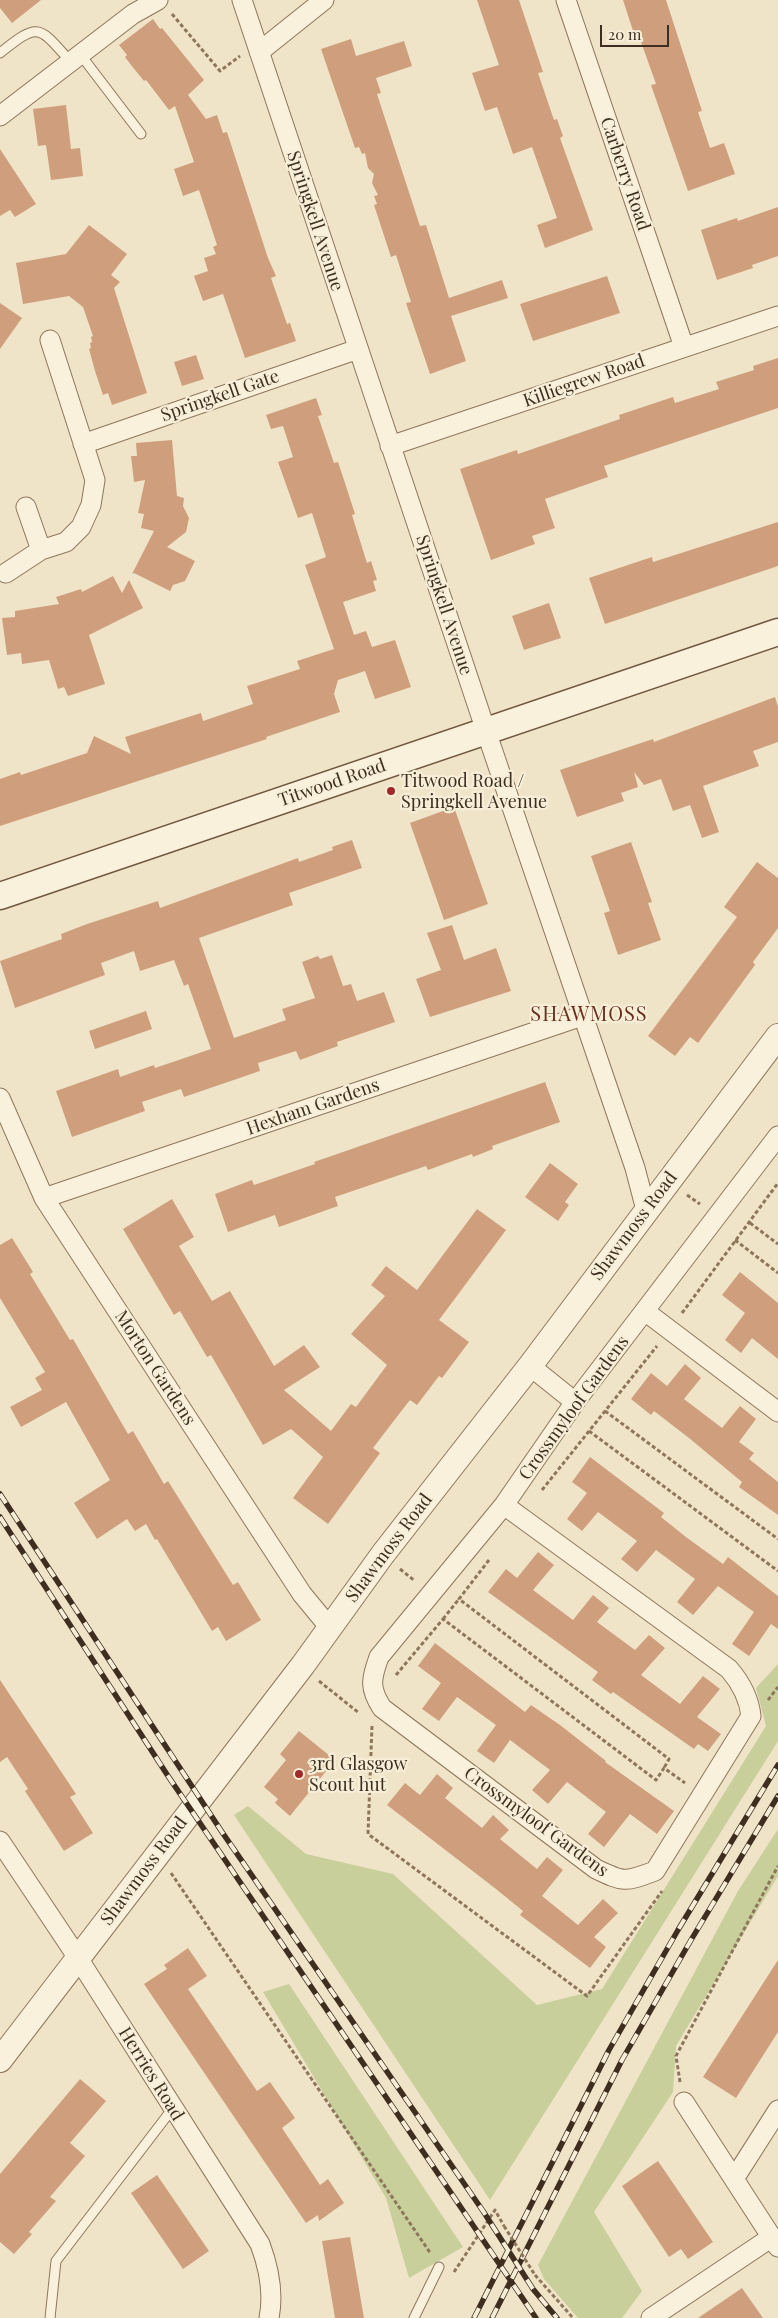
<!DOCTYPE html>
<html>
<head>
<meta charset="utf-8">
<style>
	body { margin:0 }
	#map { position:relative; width:778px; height:2318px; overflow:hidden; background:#f0e4c8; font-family:"Playfair Display",serif }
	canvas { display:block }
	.scale { position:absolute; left:600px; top:25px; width:69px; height:22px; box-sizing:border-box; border:2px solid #3d2e20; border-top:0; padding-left:6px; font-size:15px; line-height:18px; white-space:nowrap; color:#3d2e20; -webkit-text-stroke:4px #f7eed8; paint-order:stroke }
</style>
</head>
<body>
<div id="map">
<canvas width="778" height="2318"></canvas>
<div class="scale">20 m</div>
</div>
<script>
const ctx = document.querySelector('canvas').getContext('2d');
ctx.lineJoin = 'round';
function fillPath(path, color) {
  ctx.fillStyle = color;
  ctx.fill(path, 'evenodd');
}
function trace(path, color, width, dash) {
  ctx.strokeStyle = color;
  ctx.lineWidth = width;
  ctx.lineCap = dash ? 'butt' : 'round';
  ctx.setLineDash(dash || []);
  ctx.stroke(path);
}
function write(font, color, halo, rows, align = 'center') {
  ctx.font = font + ' "Playfair Display",serif';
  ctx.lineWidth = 4.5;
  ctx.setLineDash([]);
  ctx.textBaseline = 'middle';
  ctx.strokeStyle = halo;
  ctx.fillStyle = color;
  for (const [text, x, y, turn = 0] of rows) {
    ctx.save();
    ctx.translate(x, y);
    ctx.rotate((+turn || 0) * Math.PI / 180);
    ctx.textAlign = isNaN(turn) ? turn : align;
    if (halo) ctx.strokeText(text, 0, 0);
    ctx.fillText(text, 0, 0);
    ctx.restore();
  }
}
const green = new Path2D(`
	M778,1664V1741L490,2200L234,1815L248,1806L306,1854L393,1874L537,2005L602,1989L766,1726L756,1688Z
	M778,1829V1876L676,2046L673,2092L594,2212L642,2291L622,2318H578L544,2279L538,2265L738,1891Z
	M289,1984L463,2247L409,2278L386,2198L263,1992Z`);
const building = new Path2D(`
	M0,0H41L12,23L0,8Z
	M477,0H519L543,72L538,73L554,120L557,119L563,136L560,138L593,230L545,248L537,225L557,218L532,147L513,154L497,107L485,111L472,73L499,65Z
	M623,0H666L702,111L698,112L710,148L724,143L735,174L688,191L651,85L656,84L640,39L636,40Z
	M153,19L160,29L162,28L204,80L188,95L206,119L217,115L223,133L227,132L268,258L276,276L271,278L278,298L287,324L290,323L296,341L245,358L223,294L203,301L194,276L208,271L204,258L216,254L213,247L217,245L199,190L183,196L174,169L194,162L175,106L169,110L146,80L144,81L131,65L125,57L127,55L119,45Z
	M351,39L356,56L404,41L412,66L376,78L381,93L377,94L420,226L426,225L449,298L502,280L508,298L451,316L466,361L430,374L406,303L411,302L396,255L391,257L374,205L377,204L374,196L378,195L372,183L374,174L368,168L365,153L362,154L359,147L355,148L321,49Z
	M66,105L71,149L80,148L83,176L51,180L46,145L38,146L33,109Z
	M0,149L36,204L15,217L10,210L0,216Z
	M778,207V256L752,265L753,268L717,280L701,230L737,218L738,221Z
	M89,225L127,254L111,275L120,282L114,288L147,393L112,405L108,393L103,395L95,371L89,349L91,348L90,343L92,342L91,337L93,336L83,307L69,296L23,304L16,263L66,254Z
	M607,276L620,313L533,341L520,304Z
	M0,303L22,318L0,349Z
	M196,355L204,379L182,386L174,362Z
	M778,358V408L604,466L608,477L545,499L555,528L532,536L535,544L491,560L460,469L517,450L518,454L620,419L619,415L673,397L675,403L719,389L716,382L754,370L753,366Z
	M316,398L322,415L318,416L334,463L338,462L345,483L355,514L352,515L367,563L371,561L377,580L373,581L376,591L343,602L354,635L366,631L372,647L395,640L411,687L375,699L365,671L338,680L334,694L340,712L266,737L267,739L0,826V779L20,772L21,775L87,753L94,736L131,754L125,737L201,713L203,721L253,704L247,686L300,669L297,661L334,649L305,565L326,557L312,513L298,518L278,462L293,457L283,426L271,429L266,415Z
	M172,440L177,496L184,498L183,506L189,518L186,532L167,547L195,561L185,581L173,585L170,591L134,573L132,574L154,531L141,528L144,514L138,513L145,480L134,482L131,456H137L136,443Z
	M778,522V566L605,624L589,578L652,557L653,562Z
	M113,576L122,593L129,580L143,608L89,635L105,684L68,696L64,687L58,689L49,660L22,664L21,653L7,655L2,618L15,617V611L59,604L56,597L81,589L82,592Z
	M549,603L561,638L524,650L512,616Z
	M775,697L778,707V742L753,751L759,766L703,786L719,832L702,838L690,805L673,811L661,779L644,785L634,772L638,787L621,793L624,801L577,817L560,770L653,739L654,742Z
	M454,807L488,904L444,920L410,823Z
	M352,840L362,868L289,893L293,905L199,938L234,1038L286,1020L282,1009L315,998L302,962L318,956L320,959L332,955L343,986L351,984L357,1001L384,992L395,1022L337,1042L338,1046L300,1060L296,1051L258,1063L260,1071L184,1097L181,1089L142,1102L145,1111L72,1137L56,1091L118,1069L120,1077L154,1065L155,1068L211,1049L188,984L184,986L174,960L140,971L134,951L101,963L105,975L15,1008L0,961L62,939L61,934L87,924L158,901L160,908L298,858L299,862L333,850L332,847Z
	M631,842L652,902L648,903L661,940L618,955L604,913L610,911L591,856Z
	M757,862L778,878V928L753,962L755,965L698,1043L690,1037L675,1056L648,1036L737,917L724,907Z
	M452,925L464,960L496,948L511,991L430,1017L416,979L441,970L427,933Z
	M146,1011L152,1029L95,1049L89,1031Z
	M545,1082L560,1122L492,1146L493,1149L473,1157L472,1154L428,1170L426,1166L335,1197L338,1206L279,1227L275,1215L228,1232L215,1194L252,1180L254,1185L315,1164L314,1162Z
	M550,1163L578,1184L565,1202L569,1205L558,1221L525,1197Z
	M172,1199L194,1237L179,1246L212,1301L230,1291L274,1366L304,1345L320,1367L284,1390L331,1431L351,1404L356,1407L387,1365L351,1334L385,1296L371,1285L386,1266L417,1290L477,1209L506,1230L439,1320L469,1342L442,1378L439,1376L417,1405L410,1400L396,1418L373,1448L380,1453L328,1524L293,1498L323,1457L291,1429L263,1445L211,1355L207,1357L180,1311L174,1315L123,1229Z
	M12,1238L33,1272L30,1274L70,1340L73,1339L128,1434L133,1431L164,1484L168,1481L233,1585L238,1582L261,1620L226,1641L218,1627L212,1631L157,1539L155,1540L146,1524L135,1531L127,1519L97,1539L74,1503L110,1480L66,1402L21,1427L10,1407L42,1390L35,1378L45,1372L0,1298V1245Z
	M740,1272L778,1303V1359L752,1338L741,1353L725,1340L745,1313L722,1295Z
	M685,1364L701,1378L684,1399L722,1428L740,1406L756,1419L739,1442L754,1453L749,1459L778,1482V1515L739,1487L742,1482L689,1438L654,1411L651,1415L631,1399L651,1373L667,1386Z
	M590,1457L664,1513L661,1517L686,1537L723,1564L728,1557L778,1596V1629L771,1624L749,1656L732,1644L754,1612L718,1586L693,1615L677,1602L695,1579L656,1550L637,1572L621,1559L637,1541L598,1512L582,1531L567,1519L587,1493L572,1482Z
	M538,1552L554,1565L533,1590L573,1620L593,1595L609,1608L597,1622L635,1650L649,1635L665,1648L641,1675L680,1704L703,1676L720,1689L697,1717L721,1734L708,1751L698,1744L694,1749L613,1692L611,1694L592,1680L598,1672L488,1592L506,1569L517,1578Z
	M435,1643L525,1712L531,1705L560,1725L606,1761L605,1762L674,1811L657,1834L630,1814L604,1847L588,1834L606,1812L567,1782L548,1804L532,1790L550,1770L510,1740L494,1763L477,1751L496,1725L457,1697L439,1721L422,1709L441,1683L418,1666Z
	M0,1680L76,1794L70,1797L93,1833L64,1851L25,1791L28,1789L7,1757L0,1762Z
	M299,1731L335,1760L290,1816L275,1803L278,1799L264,1787L286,1760L280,1754Z
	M437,1774L453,1788L445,1798L482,1828L493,1815L509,1830L500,1839L537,1869L547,1857L563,1870L542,1896L578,1925L603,1899L618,1913L594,1937L606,1947L590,1968L520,1915L523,1911L496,1889L387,1805L405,1783L420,1795Z
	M188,1948L207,1976L188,1989L257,2091L270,2082L295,2118L282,2128L320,2185L328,2179L344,2203L319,2221L318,2215L306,2223L144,1984L167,1969L164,1965Z
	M778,1960V2032L736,2098L703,2077Z
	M80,2079L106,2101L70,2143L85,2156L50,2197L56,2201L29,2232L32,2234L14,2254L0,2242V2174Z
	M658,2161L713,2242L688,2259L681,2249L669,2257L622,2186Z
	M157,2175L209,2251L183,2269L131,2193Z
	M350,2237L364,2318H335L322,2241Z
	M742,2288L763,2318H698Z`);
const path = new Path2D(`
	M172,14L220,71L240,56
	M687,1195L700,1204
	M750,1223L778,1244
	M735,1240L778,1273
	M682,1313L778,1183
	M605,1411L778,1539
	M589,1431L778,1571
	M542,1490L657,1346
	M489,1560L459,1599L669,1759L664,1768
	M400,1569L415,1581
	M443,1619L459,1599
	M396,1675L443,1619L656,1780L664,1768L685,1783
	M319,1681L359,1713
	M768,1700L778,1687
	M372,1726L368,1834L587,1996L662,1891
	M171,1873L431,2254
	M680,2082L676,2056L778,1866
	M454,2272L495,2210L504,2226
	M535,2275L573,2318`);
const service = new Path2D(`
	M0,53C39,22 38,25 70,61
	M80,54L141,134
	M50,2318L56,2261L173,2108
	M414,2318L439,2267`);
const minor = new Path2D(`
	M242,0L486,731L635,1168L646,1210
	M566,0L684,347
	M259,52L324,0
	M0,116L133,14L158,0
	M83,444L358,349
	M390,446L778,316
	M26,507L41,550
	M6,573L41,550L66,542L81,527L91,505L95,480L50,340
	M0,1098L44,1198L302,1594L330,1628
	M44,1198L582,1016
	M646,1312L778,1412
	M530,1366L575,1402
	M504,1505L729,1669C741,1683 749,1697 751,1716L655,1871C625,1882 625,1883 596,1869L382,1708C369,1688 371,1679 379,1657L504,1505L575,1402L778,1136
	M0,1841L78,1958L260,2244C269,2268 274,2293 269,2318
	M684,2102L778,2247
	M734,2179L778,2110
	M651,2318L772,2237`);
const tertiary = new Path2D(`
	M0,2060L303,1665L383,1554L530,1366L778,1036`);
const secondary = new Path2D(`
	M0,896L778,632`);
const rail = new Path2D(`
	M0,1494L222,1832L483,2211L533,2289L557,2318
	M0,1517L168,1776L536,2318
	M474,2318L609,2050L678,1930L778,1765
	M492,2318L622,2060L691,1940L778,1796`);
const pathBridge = new Path2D(`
	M504,2226L535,2275`);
const markers = [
	[391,791,5,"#9e2a2b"],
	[299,1774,5,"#9e2a2b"]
];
const streetNames = [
	["Carberry Road",625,174,71],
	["Springkell Avenue",315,221,72],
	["Killiegrew Road",584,381,-19],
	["Springkell Gate",220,396,-19],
	["Springkell Avenue",444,605,72],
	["Titwood Road",332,783,-19],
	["Hexham Gardens",313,1107,-19],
	["Shawmoss Road",634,1226,-53],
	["Morton Gardens",155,1368,57],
	["Crossmyloof Gardens",574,1408,-54],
	["Shawmoss Road",389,1548,-53],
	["Crossmyloof Gardens",536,1822,36],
	["Shawmoss Road",144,1871,-53],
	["Herries Road",151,2074,58]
];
const poiNames = [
	["Titwood Road /",401,781],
	["Springkell Avenue",401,802],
	["3rd Glasgow",309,1764],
	["Scout hut",309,1785]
];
const quarterNames = [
	["SHAWMOSS",589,1015]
];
fillPath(green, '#c9cf9b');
fillPath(building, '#cf9f7d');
trace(service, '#8d765c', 11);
trace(minor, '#8d765c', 21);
trace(tertiary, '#8d765c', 26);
trace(secondary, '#6f573f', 29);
trace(path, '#8d765c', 3, [4, 2.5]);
trace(service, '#faf1dc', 9);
trace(minor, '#faf1dc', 19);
trace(tertiary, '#faf1dc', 24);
trace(secondary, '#faf1dc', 26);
trace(rail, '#3d2e20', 5.5);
trace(rail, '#f7eed8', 4, [11]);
trace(pathBridge, '#8d765c', 3, [4, 2.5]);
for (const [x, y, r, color] of markers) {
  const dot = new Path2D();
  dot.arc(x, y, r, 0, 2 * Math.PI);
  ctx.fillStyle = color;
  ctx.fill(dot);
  trace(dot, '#f7eed8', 2);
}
write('18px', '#3d2e20', '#f7eed8', streetNames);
write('18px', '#3d2e20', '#f7eed8', poiNames, 'left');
ctx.letterSpacing = '1px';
write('20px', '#6b2e1e', '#f7eed8', quarterNames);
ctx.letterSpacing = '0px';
</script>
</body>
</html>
